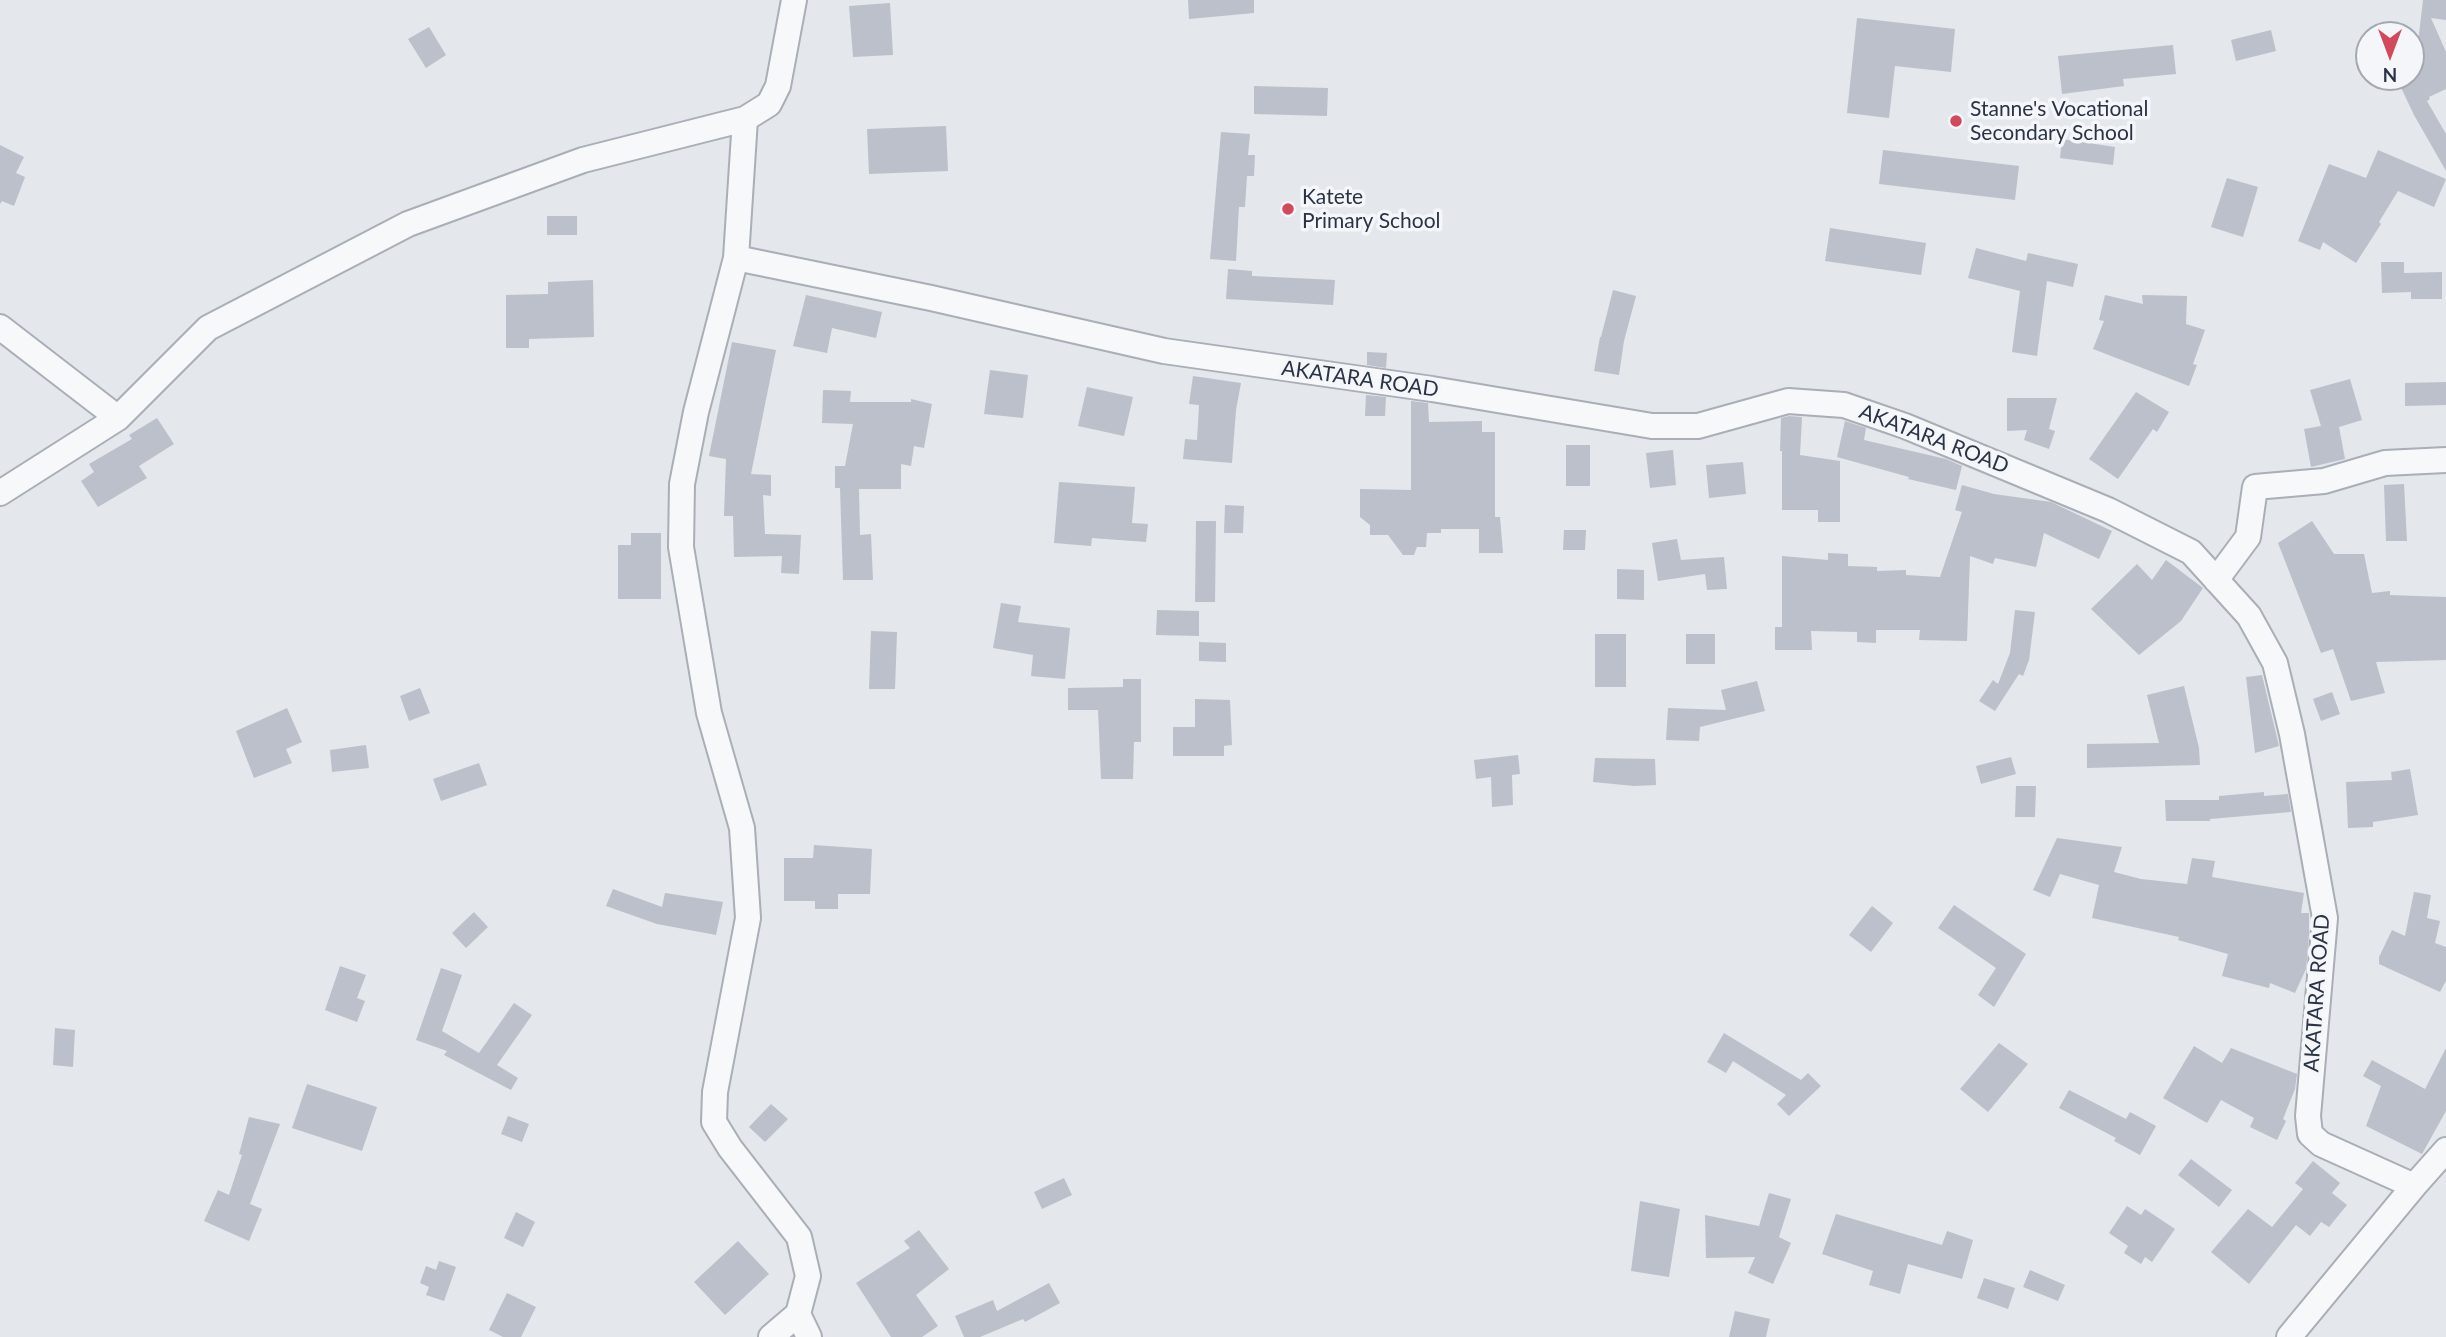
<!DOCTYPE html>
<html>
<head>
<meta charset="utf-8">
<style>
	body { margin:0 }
	#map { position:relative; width:2446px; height:1337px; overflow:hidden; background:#e4e7ec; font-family:Lato,sans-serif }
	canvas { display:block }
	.north { position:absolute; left:2355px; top:21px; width:70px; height:70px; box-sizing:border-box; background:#f4f6f9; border:2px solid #a4a8b1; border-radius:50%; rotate:180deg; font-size:19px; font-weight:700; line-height:28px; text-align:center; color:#2b3445 }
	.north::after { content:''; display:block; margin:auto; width:24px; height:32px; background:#d1495b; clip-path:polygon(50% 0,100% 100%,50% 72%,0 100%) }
</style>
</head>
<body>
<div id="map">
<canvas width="2446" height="1337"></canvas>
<div class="north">N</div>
</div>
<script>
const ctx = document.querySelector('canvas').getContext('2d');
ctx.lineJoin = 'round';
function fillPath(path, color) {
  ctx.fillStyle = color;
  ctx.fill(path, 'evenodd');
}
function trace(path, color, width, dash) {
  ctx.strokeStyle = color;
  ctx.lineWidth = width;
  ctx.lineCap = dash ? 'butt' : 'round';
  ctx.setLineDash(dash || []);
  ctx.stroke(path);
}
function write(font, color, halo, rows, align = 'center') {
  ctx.font = font + ' Lato,sans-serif';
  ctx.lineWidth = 7;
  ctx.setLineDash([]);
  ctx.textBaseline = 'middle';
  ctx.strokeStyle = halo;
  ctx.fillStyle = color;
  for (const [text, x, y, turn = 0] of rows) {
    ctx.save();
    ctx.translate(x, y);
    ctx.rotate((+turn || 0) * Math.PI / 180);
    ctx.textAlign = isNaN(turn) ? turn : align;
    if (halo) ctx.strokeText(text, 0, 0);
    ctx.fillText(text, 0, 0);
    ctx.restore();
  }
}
const building = new Path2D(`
	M1188,0H1254V13L1189,19Z
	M2423,0H2446V20L2431,18L2446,52V89L2429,97L2430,99L2427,101L2446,134V171L2414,115L2396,77H2411V72L2414,77Z
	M890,3L893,55L853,57L849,6Z
	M1857,18L1955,29L1951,72L1895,66L1889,118L1847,113Z
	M429,27L446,55L426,68L408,39Z
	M2271,30L2276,51L2236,61L2231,40Z
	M2173,45L2176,74L2123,79L2124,86L2062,94L2058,56Z
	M1254,86L1328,88L1327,116L1254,114Z
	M946,126L948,171L869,174L867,129Z
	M1221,132L1250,134L1248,155H1255L1254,176H1247L1245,207H1239L1236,261L1210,259Z
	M2062,139L2115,147L2113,165L2060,158Z
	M0,145L24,157L16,173L25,177L14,206L2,201L0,204Z
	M1883,150L2019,166L2015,200L1879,184Z
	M2378,150L2446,179L2434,207L2398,191L2379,222L2381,224L2356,263L2323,242L2320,250L2298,241L2329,164L2366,178Z
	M2227,178L2258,187L2243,237L2211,227Z
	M547,216H577V235H547Z
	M1830,228L1926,243L1921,275L1825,261Z
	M1976,248L2026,261L2028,253L2078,264L2073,287L2047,281L2037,356L2012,352L2020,291L1968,278Z
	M2381,262H2404V273L2442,272V299H2411V292L2382,293Z
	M1228,269L1252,271V276L1335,280L1333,305L1226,299Z
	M593,280L594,337L529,339V348H506V295L548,294V282Z
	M1613,290L1636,296L1624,341L1619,375L1594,371L1600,337H1601Z
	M806,295L882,312L876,338L832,328L827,353L793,346Z
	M2105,295L2143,304L2142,295L2187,296L2186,324L2205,330L2193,364L2197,365L2189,386L2093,349L2104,321L2099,320Z
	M732,342L776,350L751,474L771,475V496L763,495L765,534L801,535L799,574L781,573L782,556L734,557L733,516H724L726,459L709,456Z
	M1367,352L1387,353L1386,368L1367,365Z
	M990,370L1028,375L1023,418L984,414Z
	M1193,376L1241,383L1236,410L1232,463L1183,459L1185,439L1197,440L1199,405L1189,404Z
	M2350,379L2362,420L2339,427L2345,459L2311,467L2304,429L2321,426L2310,390Z
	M2446,382V405L2405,406V383Z
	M1087,387L1133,397L1124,436L1078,426Z
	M823,390L851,391L850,402H911V399L932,404L924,448L914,446L911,466L901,464V489H859L860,535L871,534L873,580H843L840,488H835V466H845L853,424L822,423Z
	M2136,392L2169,412L2157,432L2153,429L2118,479L2089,459Z
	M1366,395L1386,397L1385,416H1365Z
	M2007,398H2057L2049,429L2055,431L2049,449L2024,440L2027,430L2007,431Z
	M1411,401L1428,403L1429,422L1482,421V432H1495V517H1500L1503,553H1479V529H1441V533H1427L1426,547H1417L1414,555H1403L1388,535H1370V525L1360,517V489L1411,490Z
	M1789,416L1802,417L1800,455L1840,461V522H1818V510H1782V451H1780L1781,418Z
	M157,418L174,444L139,466L147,478L98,507L81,481L94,472L89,464L132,439L129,435Z
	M1845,421L1866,428L1864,440L1946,459L1962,466L1956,490L1908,479L1909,477L1837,457Z
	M1566,445H1590V486H1566Z
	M1673,450L1676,485L1650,488L1646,453Z
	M1743,462L1746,494L1709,498L1706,465Z
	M1059,482L1135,487L1132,523L1148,524L1146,542L1092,538L1091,546L1054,543Z
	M2404,484L2407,541H2386L2384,485Z
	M1962,485L1994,494L2051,502L2112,531L2099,559L2044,533L2036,567L1995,558L1993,564L1970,556L1967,641L1919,640L1920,630H1876V643L1857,642V632L1811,631L1812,650H1775V627H1782V556L1828,560V553L1848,554V566L1877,567V571L1906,570V575L1940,577L1962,512L1955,510Z
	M1225,505L1244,506L1243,533H1224Z
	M1196,521H1216L1215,602H1195Z
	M2312,521L2334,554H2364L2372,593L2390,591V595L2446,597V660L2376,662L2385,693L2351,701L2333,649L2321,653L2278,543Z
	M1564,530H1586L1585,550H1563Z
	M631,533H661V599H618V545H631Z
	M1677,539L1681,560L1724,557L1727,589L1707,590L1705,574L1658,581L1652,543Z
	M2166,560L2203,588L2181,621L2139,655L2091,609L2137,564L2152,580Z
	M1617,569L1644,570V600L1617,599Z
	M1001,603L1021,606L1018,622L1070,628L1065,679L1031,676L1033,655L993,648Z
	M1157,610L1199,611V636L1156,635Z
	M2015,610L2035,612L2029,660L2023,676L2019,674L1995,711L1979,701L1993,680L1998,684L2010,653Z
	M871,631L897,632L895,689H869Z
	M1595,634H1626V687H1595Z
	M1686,634H1715V664H1686Z
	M1199,642L1226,643V662L1199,661Z
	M2262,675L2279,746L2255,753L2246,677Z
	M1123,679H1141V742H1134L1133,779H1101L1098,710H1068V688L1123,687Z
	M1757,681L1765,711L1700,727L1699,741L1666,740L1668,708L1726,710L1721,690Z
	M2184,686L2199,748L2200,765L2087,768V744L2159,743L2147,695Z
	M420,688L430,713L409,721L400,696Z
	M2332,692L2340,714L2321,721L2313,699Z
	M1195,699L1230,700L1232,745L1224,746V756H1173V727H1195Z
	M287,708L302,742L286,749L292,763L254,778L236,731Z
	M366,745L369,768L332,772L330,750Z
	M1518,755L1520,774L1512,775L1513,805L1492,807L1491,777L1476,779L1474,760Z
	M2011,757L2016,774L1981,784L1976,766Z
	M1595,758L1655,759L1656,785L1634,786L1593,782Z
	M479,763L487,785L441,801L433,779Z
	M2410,769L2418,815L2373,822V827L2348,828L2346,782L2392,780L2391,772Z
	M2016,786H2036L2035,817H2015Z
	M2264,792V796L2288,794L2291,812L2210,819V821H2166L2165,800H2219V796Z
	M2057,838L2122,847L2114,872L2141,879L2187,884L2192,858L2215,861L2212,877L2304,893L2301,913H2309V935L2306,969L2295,993L2270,983L2269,988L2222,976L2228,954L2178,940L2179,937L2092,918L2099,885L2060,874L2050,897L2033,890Z
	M814,845L872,849L870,894H838V909H815V901H784V858H813Z
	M613,889L662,907L665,893L723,902L716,935L657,924L606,906Z
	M2414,892L2431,895L2427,918L2440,921L2435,943L2446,947V981L2440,992L2379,964V957L2392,930L2405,936Z
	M1954,905L2026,954L1994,1007L1978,995L1996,968L1938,928Z
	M1872,906L1893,923L1871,952L1849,935Z
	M474,912L488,927L466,948L452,933Z
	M340,966L366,975L357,998L365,1001L357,1022L325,1010Z
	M441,968L462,975L442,1031L479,1053L514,1003L532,1015L497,1065L518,1078L511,1090L444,1055L447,1051L416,1040Z
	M55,1028L75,1030L73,1067L53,1065Z
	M1724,1033L1801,1080L1808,1073L1821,1086L1789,1116L1777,1104L1786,1095L1733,1061L1726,1073L1707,1062Z
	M1999,1043L2028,1064L1988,1112L1960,1089Z
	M2194,1046L2222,1063L2231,1048L2297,1074L2295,1089L2283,1119L2286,1121L2277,1140L2250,1127L2254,1118L2221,1100L2207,1123L2163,1098Z
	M2446,1048V1111L2422,1154L2366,1126L2381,1086L2363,1076L2372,1060L2425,1089Z
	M307,1084L377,1107L362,1151L292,1128Z
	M2069,1090L2126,1119L2130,1112L2156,1126L2140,1155L2114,1141L2116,1138L2059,1108Z
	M771,1104L788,1119L765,1142L749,1127Z
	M508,1116L529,1124L522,1142L501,1134Z
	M249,1117L280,1124L250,1204L262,1209L249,1241L204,1221L218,1190L229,1195L242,1155L239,1154Z
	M2191,1159L2232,1190L2219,1207L2178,1175Z
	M2313,1161L2340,1183L2332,1193L2347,1205L2329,1227L2321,1222L2310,1236L2296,1225L2249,1284L2211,1252L2248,1209L2272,1227L2303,1189L2295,1183Z
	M1064,1178L1072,1195L1042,1209L1034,1192Z
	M1769,1193L1791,1199L1779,1237L1791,1243L1773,1284L1748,1273L1755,1257L1706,1258L1705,1215L1759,1226Z
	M1640,1201L1680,1209L1669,1277L1631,1271Z
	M2127,1206L2141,1215L2145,1209L2175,1229L2152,1262L2145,1257L2141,1264L2124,1253L2128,1246L2109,1233Z
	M516,1212L535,1222L523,1247L504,1238Z
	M1836,1214L1942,1245L1947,1231L1973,1240L1962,1279L1908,1264L1900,1294L1869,1285L1873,1271L1822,1254Z
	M919,1230L949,1269L916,1295L938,1326L922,1337H891L856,1283L910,1248L904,1241Z
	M738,1241L769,1274L725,1315L694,1282Z
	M439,1261L456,1267L444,1301L426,1295L429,1287L420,1283L426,1266L436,1270Z
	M2030,1270L2065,1285L2058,1301L2023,1287Z
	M1984,1278L2015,1288L2008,1309L1977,1298Z
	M1049,1283L1060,1303L1025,1322L1023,1319L980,1337H964L955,1316L993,1300L997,1311Z
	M507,1293L536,1307L521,1337H503L489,1330Z
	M1735,1311L1770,1319L1766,1337H1729Z`);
const minor = new Path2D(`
	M745,119L736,258L696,412L682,484L681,547L709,713L742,828L748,918L715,1092L714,1122L730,1148L799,1237L808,1276L798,1314L809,1337
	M736,258L931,298L1164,351L1432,389L1652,426H1698L1788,401L1844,405L1905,426L2108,510L2191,552L2249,616L2275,663L2292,734L2325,918L2308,1116L2310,1134L2321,1144L2414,1186
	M0,327L118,418
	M0,493L118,418L208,328L408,224L583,160L745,119L769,104L778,86L794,0
	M2216,580L2248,537L2255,487L2324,481L2385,463L2446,460
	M771,1337L798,1314
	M2289,1337L2414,1186L2446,1150`);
const markers = [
	[1956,121,7,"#d1495b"],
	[1288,209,7,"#d1495b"]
];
const poiNames = [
	["Stanne's Vocational",1970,109],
	["Secondary School",1970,133],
	["Katete",1302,197],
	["Primary School",1302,221]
];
const streetNames = [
	["AKATARA ROAD",1360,379,8],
	["AKATARA ROAD",1934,439,21],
	["AKATARA ROAD",2317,993,-86]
];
fillPath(building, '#bbc0ca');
trace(minor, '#a9aeb7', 28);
trace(minor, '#f7f8fa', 24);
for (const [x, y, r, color] of markers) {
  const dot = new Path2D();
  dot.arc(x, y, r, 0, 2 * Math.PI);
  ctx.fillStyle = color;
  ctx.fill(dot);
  trace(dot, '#f4f6f9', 2.5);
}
write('21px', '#2b3445', '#f4f6f9', poiNames, 'left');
write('21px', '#2b3445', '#f4f6f9', streetNames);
</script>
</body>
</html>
